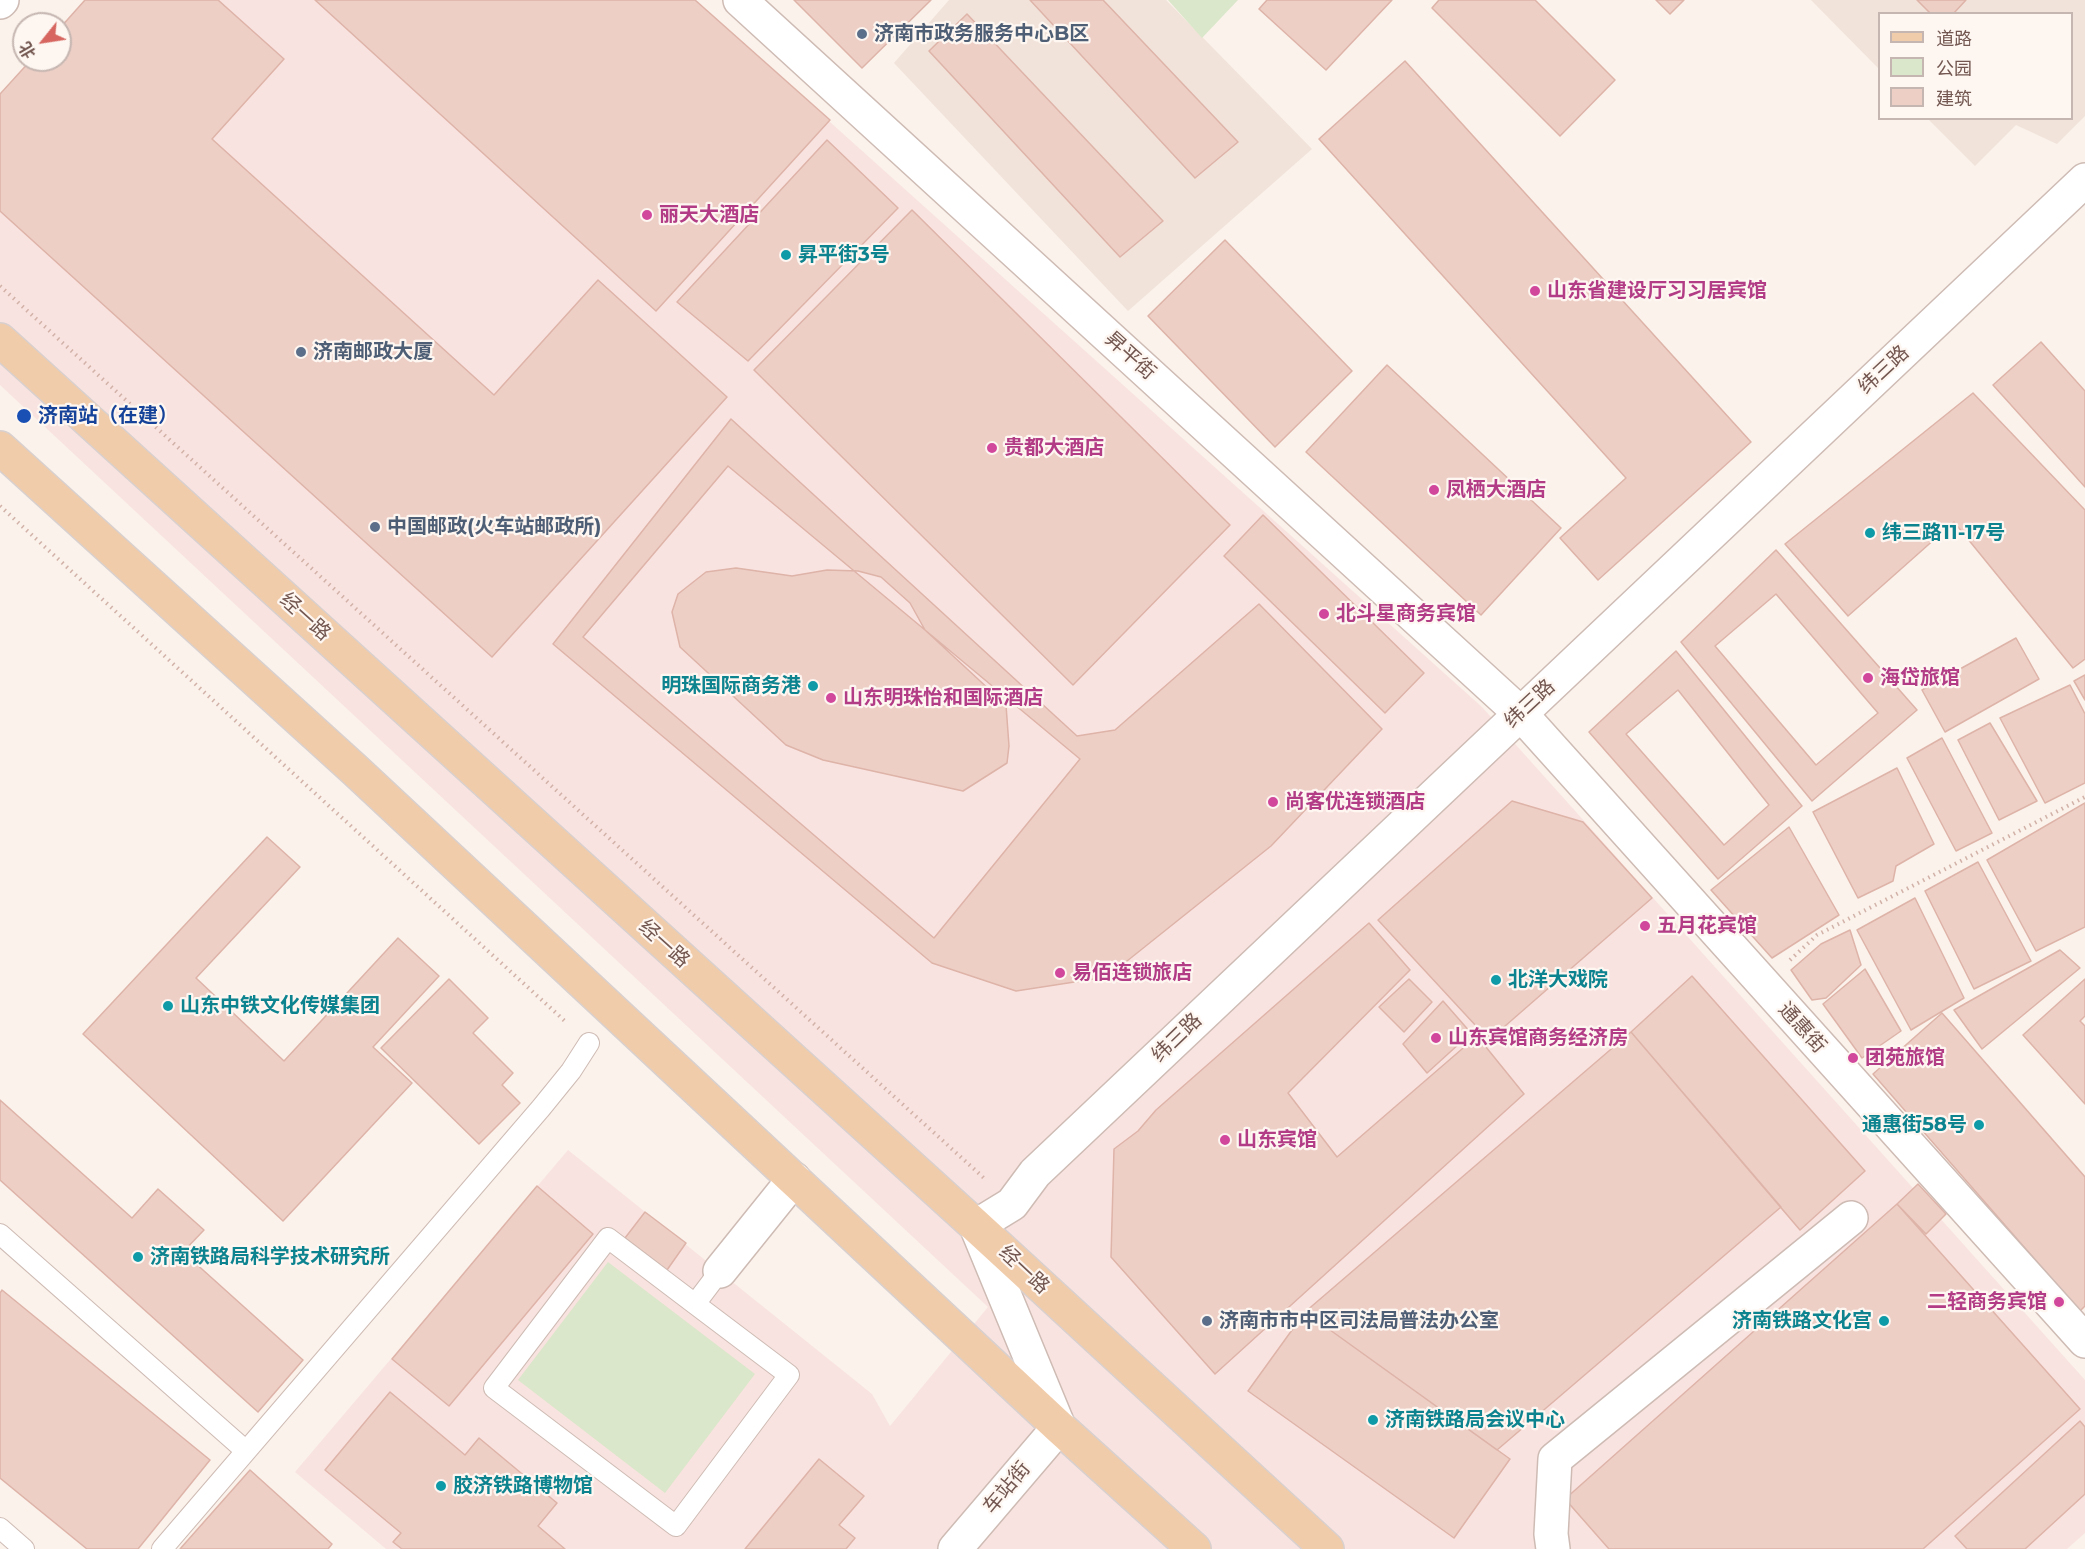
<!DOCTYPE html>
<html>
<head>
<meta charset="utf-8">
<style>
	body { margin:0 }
	#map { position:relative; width:2085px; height:1549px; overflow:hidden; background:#faf2eb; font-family:Montserrat,"Noto Sans SC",sans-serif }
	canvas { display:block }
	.legend { position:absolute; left:1878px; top:12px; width:195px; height:108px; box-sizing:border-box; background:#fdf6f1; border:2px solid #c6b6b1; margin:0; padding:8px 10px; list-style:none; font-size:18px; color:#735750 }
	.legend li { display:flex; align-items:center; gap:12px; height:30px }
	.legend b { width:30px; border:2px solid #c6b6b1 }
	.north { position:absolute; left:12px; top:12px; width:60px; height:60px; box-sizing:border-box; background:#fdf6f1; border:2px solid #c6b6b1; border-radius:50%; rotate:240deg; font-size:16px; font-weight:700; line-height:24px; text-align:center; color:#735750 }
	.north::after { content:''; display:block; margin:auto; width:21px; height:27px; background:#d6665f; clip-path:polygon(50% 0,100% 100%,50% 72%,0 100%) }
</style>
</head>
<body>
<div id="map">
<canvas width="2085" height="1549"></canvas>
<ul class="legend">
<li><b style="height:8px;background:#f1ccab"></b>道路</li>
<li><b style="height:16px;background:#dbe7ca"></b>公园</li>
<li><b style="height:16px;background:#edcfc6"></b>建筑</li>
</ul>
<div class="north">北</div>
</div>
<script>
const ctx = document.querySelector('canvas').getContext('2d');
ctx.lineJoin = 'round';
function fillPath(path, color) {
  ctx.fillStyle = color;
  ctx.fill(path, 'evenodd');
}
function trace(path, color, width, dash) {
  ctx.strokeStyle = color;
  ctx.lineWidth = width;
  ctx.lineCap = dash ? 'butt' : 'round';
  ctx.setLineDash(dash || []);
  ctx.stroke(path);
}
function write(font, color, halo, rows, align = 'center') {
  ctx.font = font + ' Montserrat,"Noto Sans SC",sans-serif';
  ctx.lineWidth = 4.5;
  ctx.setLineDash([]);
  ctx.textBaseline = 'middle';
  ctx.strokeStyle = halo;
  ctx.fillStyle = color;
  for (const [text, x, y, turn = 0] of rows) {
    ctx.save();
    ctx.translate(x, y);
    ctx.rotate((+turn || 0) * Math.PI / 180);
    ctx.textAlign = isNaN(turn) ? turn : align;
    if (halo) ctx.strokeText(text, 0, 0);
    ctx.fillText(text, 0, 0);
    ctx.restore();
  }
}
const residential = new Path2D(`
	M949,0H1166L1312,149L1128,311L894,63Z
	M1811,0H2085V116L2057,144L2016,125L1975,166L1928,119L2072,118V14H1880L1879,69Z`);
const commercial = new Path2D(`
	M118,0H694L1482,707L2085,1380V1533L2067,1549H386L295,1472L568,1150L872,1394L890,1426L988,1307L0,385V141Z`);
const green = new Path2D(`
	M1168,0H1238L1202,38Z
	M608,1262L755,1374L665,1493L518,1380Z`);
const building = new Path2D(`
	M85,0H218L284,59L212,139L494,395L598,280L727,397L492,657L0,211V94L31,60H60V28Z
	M315,0H695L830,120L656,311Z
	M794,0H931L862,68Z
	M1030,0H1103L1238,142L1195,178Z
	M1267,0H1392L1326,70L1259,9Z
	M1439,0H1535L1615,80L1560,136L1432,8Z
	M1656,0H1684L1670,14Z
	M1917,0H1966L1953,14H1931Z
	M967,14L1163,221L1120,257L929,51Z
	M1405,61L1751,442L1598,580L1560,538L1626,478L1319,139Z
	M827,140L898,208L748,361L677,302Z
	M912,210L1230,525L1073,685L754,370Z
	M1225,240L1352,371L1275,447L1148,316Z
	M2041,342L2085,391V487L1993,385Z
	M1387,365L1561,528L1481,615L1306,452Z
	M1973,393L2085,510V659L2073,668L1954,522L1848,616L1785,544Z
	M731,419L1077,736L1115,730L1259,604L1382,729L1271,846L1107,977L1016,991L932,963L553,644Z
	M728,466L1080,759L934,938L583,637Z
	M1263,515L1424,673L1385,713L1224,556Z
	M1776,550L1917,710L1812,801L1681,642ZM1776,594L1878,713L1816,765L1715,646Z
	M736,568L792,576L827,570L858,571L881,577L910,603L925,630L1006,705L1009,746L1007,763L963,791L823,760L786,745L680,647L672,612L678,594L706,572Z
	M2016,638L2039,679L1945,732L1922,690Z
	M1676,651L1802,806L1718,879L1589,732ZM1678,690L1769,805L1724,845L1626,734Z
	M2085,675V700L2074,681Z
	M2070,685L2085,714V783L2045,803L2000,718Z
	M1990,723L2037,801L1999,820L1958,740Z
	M1942,738L1992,833L1956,851L1907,758Z
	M1897,768L1934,844L1896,866L1893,881L1858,898L1813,812Z
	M1512,801L1583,822L1652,898L1489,1040L1378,920Z
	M2085,803V927L2036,951L1987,860Z
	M1789,827L1839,915L1772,958L1711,890Z
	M267,837L300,867L196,978L284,1061L398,938L439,976L373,1047L412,1083L283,1221L83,1034Z
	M1978,862L2031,961L1974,989L1925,891Z
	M1915,898L1964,998L1911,1030L1857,930Z
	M1369,923L1410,970L1288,1093L1337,1157L1477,1036L1524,1094L1215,1374L1111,1257L1114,1149L1138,1131L1156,1110Z
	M1850,930L1861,965L1826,998L1812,1000L1791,970L1821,944Z
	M2060,950L2080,968L1982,1049L1954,1010Z
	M1865,969L1901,1031L1862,1058L1823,1004Z
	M1692,976L1865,1171L1800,1230L1631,1032Z
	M449,979L488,1018L473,1033L513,1073L502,1085L520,1103L479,1144L381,1048Z
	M1409,979L1432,1002L1404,1032L1379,1007Z
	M2085,979V1016L2080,1021L2085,1026V1104L2023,1035Z
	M1443,1001L1471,1033L1427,1073L1403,1044Z
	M1942,1013L2085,1177V1306L2080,1311L1873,1074Z
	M1631,1032L1781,1207L1497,1450L1305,1312Z
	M0,1100L132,1218L158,1189L204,1230L183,1252L303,1360L258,1412L0,1180Z
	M1918,1184L1946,1214L1926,1234L1897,1204Z
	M537,1186L593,1234L449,1406L392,1359Z
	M1897,1204L2080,1409L1923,1549H1609L1565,1499Z
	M645,1212L686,1243L667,1270L625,1238Z
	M2,1290L210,1460L138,1549H87L0,1478V1293Z
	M1305,1312L1510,1459L1454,1538L1248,1391Z
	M390,1392L465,1455L479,1438L557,1503L538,1526L565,1549H402L393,1542L401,1533L325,1470Z
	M2080,1421L2085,1427V1494L2025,1549H1967L1955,1536Z
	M819,1459L864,1496L839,1525L855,1538L846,1549H745Z
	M250,1470L332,1544L328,1549H180Z`);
const path = new Path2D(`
	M0,286L985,1179
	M0,506L567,1023
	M1790,960L1817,935L2085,797`);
const service = new Path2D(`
	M0,1234L246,1451
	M695,1304L789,1375L676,1526L494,1388L608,1238L695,1304L720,1271
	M0,1528L24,1549
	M162,1549L541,1108L571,1071L589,1043`);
const minor = new Path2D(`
	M740,0L1520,713L2085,1341
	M720,1271L794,1179
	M1553,1549L1551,1534L1555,1459L1851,1218`);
const tertiary = new Path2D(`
	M0,2L2,0
	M955,1549L1059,1427L976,1226L1012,1204L1035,1173L2085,180`);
const primary = new Path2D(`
	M0,340L976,1226L1327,1549
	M0,448L355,770L1059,1427L1194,1549`);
const markers = [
	[862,34,6,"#5c6f8a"],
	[647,215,6,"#d1479c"],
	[786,255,6,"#0f9aa8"],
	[1535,291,6,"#d1479c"],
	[301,352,6,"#5c6f8a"],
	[24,416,8,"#1a4fb4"],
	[992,448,6,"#d1479c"],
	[1434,490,6,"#d1479c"],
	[375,527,6,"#5c6f8a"],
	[1870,533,6,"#0f9aa8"],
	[1324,614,6,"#d1479c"],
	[1868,678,6,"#d1479c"],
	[813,686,6,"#0f9aa8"],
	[831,698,6,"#d1479c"],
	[1273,802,6,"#d1479c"],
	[1645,926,6,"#d1479c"],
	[1060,973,6,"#d1479c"],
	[1496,980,6,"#0f9aa8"],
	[168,1006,6,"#0f9aa8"],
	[1436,1038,6,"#d1479c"],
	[1853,1058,6,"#d1479c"],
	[1979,1125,6,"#0f9aa8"],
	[1225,1140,6,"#d1479c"],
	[138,1257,6,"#0f9aa8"],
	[2059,1302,6,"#d1479c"],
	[1207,1321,6,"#5c6f8a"],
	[1884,1321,6,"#0f9aa8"],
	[1373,1420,6,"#0f9aa8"],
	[441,1486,6,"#0f9aa8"]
];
const serviceNames = [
	["济南市政务服务中心B区",874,34],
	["济南邮政大厦",313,352],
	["中国邮政(火车站邮政所)",387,527],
	["济南市市中区司法局普法办公室",1219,1321]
];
const hotelNames = [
	["丽天大酒店",659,215],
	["山东省建设厅习习居宾馆",1547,291],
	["贵都大酒店",1004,448],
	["凤栖大酒店",1446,490],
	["北斗星商务宾馆",1336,614],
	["海岱旅馆",1880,678],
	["山东明珠怡和国际酒店",843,698],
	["尚客优连锁酒店",1285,802],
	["五月花宾馆",1657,926],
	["易佰连锁旅店",1072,973],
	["山东宾馆商务经济房",1448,1038],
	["团苑旅馆",1865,1058],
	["山东宾馆",1237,1140],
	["二轻商务宾馆",2047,1302,"right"]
];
const cultureNames = [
	["昇平街3号",798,255],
	["纬三路11-17号",1882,533],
	["明珠国际商务港",801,686,"right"],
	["北洋大戏院",1508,980],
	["山东中铁文化传媒集团",180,1006],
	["通惠街58号",1967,1125,"right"],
	["济南铁路局科学技术研究所",150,1257],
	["济南铁路文化宫",1872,1321,"right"],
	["济南铁路局会议中心",1385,1420],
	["胶济铁路博物馆",453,1486]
];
const streetNames = [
	["昇平街",1130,356,42],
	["纬三路",1884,370,-43],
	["经一路",305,617,42],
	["纬三路",1530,704,-43],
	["经一路",664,944,42],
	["通惠街",1802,1028,48],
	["纬三路",1177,1038,-44],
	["经一路",1024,1270,43],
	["车站街",1007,1488,-50]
];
const transitNames = [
	["济南站（在建）",38,416]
];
fillPath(residential, '#f1e3da');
fillPath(commercial, '#f9e3e0');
fillPath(green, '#dbe7ca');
fillPath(building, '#edcfc6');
trace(building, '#deb3a8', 1.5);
trace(service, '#cebbb4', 22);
trace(minor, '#cebbb4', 36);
trace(tertiary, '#cebbb4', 36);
trace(primary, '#d8d0ce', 36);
trace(path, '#d2b2a8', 4, [1.5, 4.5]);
trace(service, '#fff', 20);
trace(minor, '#fff', 33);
trace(tertiary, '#fff', 33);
trace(primary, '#f1ccab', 33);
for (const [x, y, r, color] of markers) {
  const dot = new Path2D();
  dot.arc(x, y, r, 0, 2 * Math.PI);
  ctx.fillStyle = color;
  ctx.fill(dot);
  trace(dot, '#fdf6f1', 2);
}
write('bold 20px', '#4e5e75', '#fdf6f1', serviceNames, 'left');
write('bold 20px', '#b23c85', '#fdf6f1', hotelNames, 'left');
write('bold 20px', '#0d838f', '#fdf6f1', cultureNames, 'left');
write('20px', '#735750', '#fdf6f1', streetNames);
write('bold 20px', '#164399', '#fdf6f1', transitNames, 'left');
</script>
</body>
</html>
